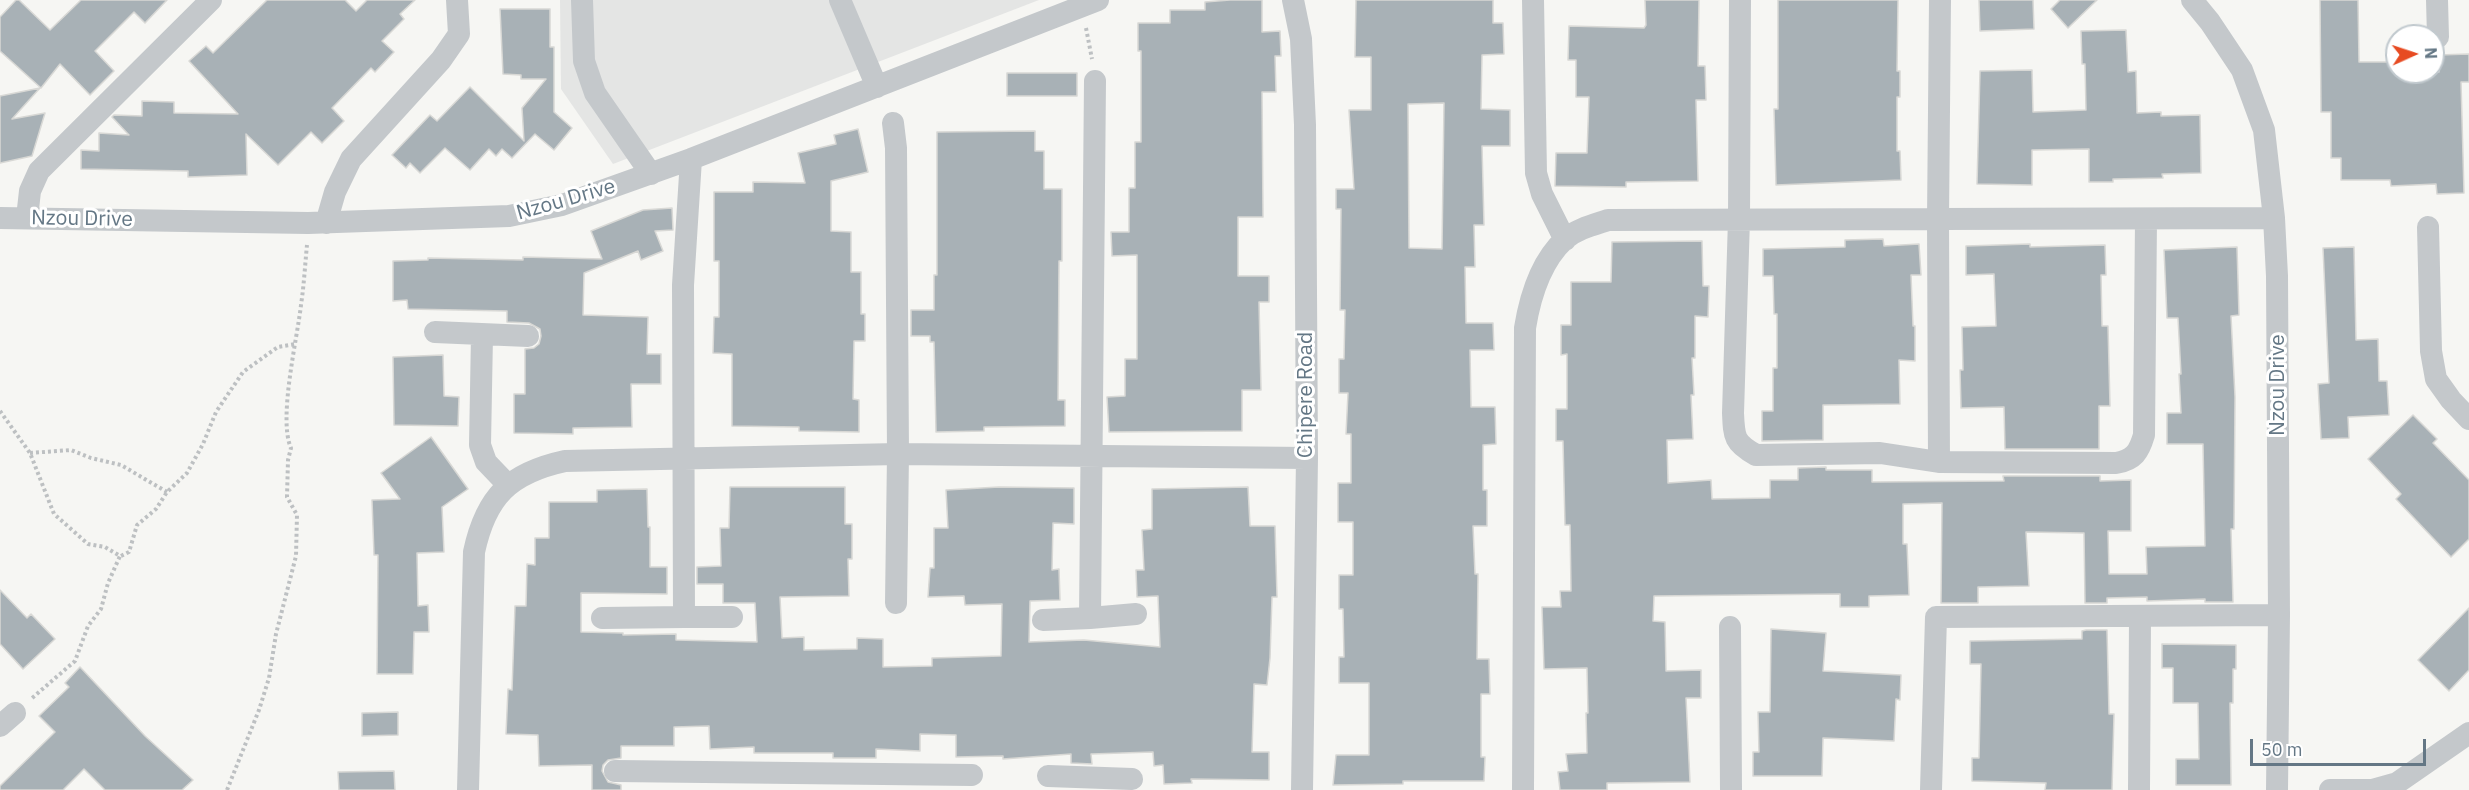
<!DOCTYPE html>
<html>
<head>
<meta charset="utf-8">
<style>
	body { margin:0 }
	#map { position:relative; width:2469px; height:790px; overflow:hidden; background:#f6f6f3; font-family:"IBM Plex Sans",sans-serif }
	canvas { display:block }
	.north { position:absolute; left:2385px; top:24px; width:60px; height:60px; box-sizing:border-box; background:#fff; border:2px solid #c1c9ce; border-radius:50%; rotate:87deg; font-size:16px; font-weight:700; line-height:24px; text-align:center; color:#647785 }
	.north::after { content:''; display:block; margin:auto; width:21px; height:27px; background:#e74b22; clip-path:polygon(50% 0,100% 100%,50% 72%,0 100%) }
	.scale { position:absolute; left:2250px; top:739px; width:176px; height:27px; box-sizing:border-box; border:3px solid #647785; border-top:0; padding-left:8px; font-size:18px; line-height:21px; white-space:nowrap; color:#647785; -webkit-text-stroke:4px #fff; paint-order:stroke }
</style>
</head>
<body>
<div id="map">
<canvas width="2469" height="790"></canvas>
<div class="north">N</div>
<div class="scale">50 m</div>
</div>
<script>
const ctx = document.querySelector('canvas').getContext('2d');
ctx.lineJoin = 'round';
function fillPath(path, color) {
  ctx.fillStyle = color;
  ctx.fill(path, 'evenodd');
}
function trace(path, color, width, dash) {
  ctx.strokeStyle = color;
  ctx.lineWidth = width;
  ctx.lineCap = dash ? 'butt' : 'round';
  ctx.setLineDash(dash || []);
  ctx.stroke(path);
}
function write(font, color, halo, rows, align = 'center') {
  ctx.font = font + ' "IBM Plex Sans",sans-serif';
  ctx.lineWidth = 6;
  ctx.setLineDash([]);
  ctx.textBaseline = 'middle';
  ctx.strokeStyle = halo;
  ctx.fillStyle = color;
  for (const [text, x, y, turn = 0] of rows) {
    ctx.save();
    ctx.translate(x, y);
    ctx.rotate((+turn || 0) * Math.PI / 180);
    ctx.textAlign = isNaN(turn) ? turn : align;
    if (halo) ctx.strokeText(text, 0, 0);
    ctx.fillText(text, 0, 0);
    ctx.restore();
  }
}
const built = new Path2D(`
	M560,0H1039L613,164L561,89Z`);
const building = new Path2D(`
	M16,0H19L50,30L81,0H167L145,23L134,12L95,51L114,71L90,95L60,64L41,88L0,51V17Z
	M267,0H345L356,11L367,0H415L400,14L404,19L382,41L394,52L375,72L371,68L332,108L344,121L322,143L311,132L278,165L246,134L247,175L188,177V171L81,169V150L99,151V133L129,135L112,117L114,115L142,116V101L174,102V113L238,114L189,61L206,46L213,53Z
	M1230,0H1262V32L1280,31L1281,56H1275L1276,92H1262L1263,217H1238V276H1269V302H1259L1261,390H1242V431L1109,432L1107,397L1125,396V359H1137V255L1112,256L1111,232H1129V188H1135V142H1141V51H1138V23H1170V10H1205V2Z
	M1356,0H1493V23H1503L1504,54L1482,55L1481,109L1510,110V146H1482L1484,225H1474L1475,267H1465L1466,323H1493L1494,350H1470L1471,407H1495L1496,444L1483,445V490H1487V526H1473L1475,574H1478L1477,659H1489L1490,694H1481V757H1485L1484,781H1403V784L1333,785L1336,755H1369V683H1339V657H1344L1343,609H1339V575H1353V522H1338V483H1351V434H1346L1348,393H1339V359H1344L1345,310H1340L1341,209H1336V189H1354L1349,110H1371V57H1355ZM1444,103L1442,249L1409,248L1408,104Z
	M1645,0H1699L1698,66H1705L1706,100H1696L1698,181L1626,182V187L1555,186L1556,153H1587L1589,97H1576V60H1568L1569,26L1644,28L1646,25Z
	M1778,0H1898L1897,71H1900V97H1897V151H1900L1901,180L1776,185L1774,109H1778Z
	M1979,0H2033L2034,29L1980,31Z
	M2060,0H2097L2068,28L2051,9Z
	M2320,0H2358L2359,62H2397V72H2439L2438,55L2469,54V82H2461L2464,193L2437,194L2436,184L2391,186L2390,180H2341V158H2331V112H2321Z
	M500,9H550V47H554V112L572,128L554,150L535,134L512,158L502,149L496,156L489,149L470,170L445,148L420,173L410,163L406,168L392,155L430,115L437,121L470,87L524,141L522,108L546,79H521V75L503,74Z
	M2126,30L2128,72L2136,71L2137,113L2161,112V116L2200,115L2201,173L2162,174L2163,178L2113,179V182H2089V149L2032,150V185L1977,184L1980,71L2032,70L2033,112L2086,110L2085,64H2082L2081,31Z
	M1007,73H1077V96H1007Z
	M40,88L12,119L45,113L32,156L0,163V96Z
	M858,129L868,172L831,181V231L851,232V272H861V314H865V341H854L853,399L859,400V432L799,431V427L732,426V354L713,353L714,317H719V261H714V192H753V182L805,183L798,153L836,144L834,135Z
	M1035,131V151H1044V189H1062V261H1059L1058,400H1065V426L984,427V431L936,432L934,342H930V336H911V310H934V275H937V132Z
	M672,208L673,230L655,231L663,251L641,260L638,251L584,273L583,315L648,317L647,354H661V384H631L632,427L573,428V434L514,433V394H525V349L534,348L539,344L541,336L540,329L529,323L507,322V311L408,309L407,300L393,301V261L428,260V258L523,260V257L602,259L591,231L643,210Z
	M1883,239L1884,246L1919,244L1921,275H1911L1913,326H1915V361L1899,360L1900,404L1823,405V440L1762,441V411H1773V368H1777V314H1774L1773,276H1763V249L1845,247V240Z
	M1702,241L1703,286H1709L1708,317L1695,316V358H1692L1694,395H1691L1693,439L1667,440L1668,483L1711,480L1712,499L1770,498V480H1798V468L1826,467V470H1872V482L2004,481L2003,476H2100V481L2131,480V531H2108L2109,574H2147L2146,547L2205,546L2203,444H2167V413H2181L2179,374H2181L2178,318H2167L2164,250L2237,247L2239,315L2231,316L2235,397L2234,529H2231L2233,602H2205V599L2147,601V597L2107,598V603H2085L2084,533L2026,532L2029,586L1978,587V603H1941L1942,503L1903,504V544H1907L1909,595L1869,596V607H1840V594L1654,596L1653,621L1665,622L1666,671L1701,670V698H1686L1690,782L1607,783V790H1560L1558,772L1568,771L1566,754L1587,753L1586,713H1588L1587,668L1544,669L1542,607H1561L1560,591H1571L1570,525H1565L1563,441H1556V409H1567V354L1561,355V325H1571V282H1611L1612,242Z
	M2030,244V247L2105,245L2106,275H2101L2102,326H2108L2110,406H2099V449H2005L2004,407L1961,408L1960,370H1963L1962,327L1996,326L1994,274L1966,275V246Z
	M2354,247L2356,340L2378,339L2379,381H2387L2389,415L2348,417L2349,438L2321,439L2318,384L2329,383L2323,248Z
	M443,355L444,396L459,397L458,426L394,425L393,357Z
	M2413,415L2437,439L2433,443L2469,480V539L2451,557L2396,499L2401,494L2368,459Z
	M431,437L468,489L442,507L444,552L417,553L418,606L428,605L429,632H414L413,674H377L378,555H374L372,500L400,499L381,473Z
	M730,487H845V524H852V559H848L849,596L780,597L782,638L804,637V650L857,649V638L883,639V667L932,666V658L1001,656L1002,604L965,605L964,596L928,597L930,568H934V528H948L946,490L999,487L1074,488V524L1053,523L1052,570L1059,569L1060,600L1030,601L1029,642L1084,640L1160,647L1158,596L1137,597L1136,570H1144L1142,530L1152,529V489L1248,487L1250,526H1275L1277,597H1272L1270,658L1267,685L1254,684L1252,752H1269V780L1191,779L1192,783L1164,784L1163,765L1154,766L1153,752L1091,754L1092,764L1071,763V754L1003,759V756L956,757V735L920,734V751L876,749V758H833V753H754V747L710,749L709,726L674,727V746H621V758L608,760L603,765L602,771L608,782L621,785V790H592V765L539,766L538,735L506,734L508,689L512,690L515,606H526L527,564L535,565V538H549V502H597V490L647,489L648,527H650V567H667V594L581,593V632L623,633V635L676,634V640L757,642L755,603H723V584H697V567L721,566L720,528H729Z
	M0,590L27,618L31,614L55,639L23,669L0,644Z
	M2469,608V670L2449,691L2418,660Z
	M1771,629L1826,633L1823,671L1901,675L1900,700L1896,699L1894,741L1823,738L1822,776H1753V752H1759L1758,712H1770Z
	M2086,630H2107L2109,714H2114L2112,790H2045L2046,783L1972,781V758H1979L1981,664H1970V641L2082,639V631Z
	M2162,644L2236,645V669H2233V703H2230L2231,785H2176V759H2199L2198,703H2173V668H2162Z
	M80,667L145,736L193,780L182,790H105L84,769L63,790H0V786L55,732L39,716L69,687L65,683Z
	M398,712V735L362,736V713Z
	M394,771L395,790H339L338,772Z`);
const path = new Path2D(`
	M1086,28L1092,59
	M0,411L30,453L54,514L88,544L105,547L120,556L108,583L101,609L88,626L75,661L31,699
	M30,453L71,450L91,458L121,465L167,492
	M121,556L129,552L137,525L156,509L167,492L187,473L203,444L216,412L243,372L278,347L296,344
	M227,790L259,710L269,678L276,634L296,556L297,515L287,497L288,460L291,448C278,419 297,340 301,305C304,285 305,265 307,245`);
const minor = new Path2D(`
	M582,0L584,61L595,93L651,174
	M840,0L877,87
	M1293,0L1301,39L1305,125L1307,458L1302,790
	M1533,0L1536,173L1542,194L1565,240
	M1740,0L1739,219L1733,413C1734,437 1734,443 1756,455L1880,453L1939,462L2116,463C2134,460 2139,452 2144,435L2146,220
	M2192,0L2210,22L2242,70L2264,130L2274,218L2277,276L2279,615L2277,790
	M2437,0L2438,37
	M1095,81L1090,618L1136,614
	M893,123L896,148L898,454L896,603
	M691,159L683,285L684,617H732
	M0,218L308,223L509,216L562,205L691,159L1098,0
	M27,218L30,191L39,171L211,0
	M326,223L335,192L351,159L441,60L459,34L457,0
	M2428,227L2431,351L2436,379L2451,400L2469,419
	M435,332L528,336
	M482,335L480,445L486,462L507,484
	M1939,462L1938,220L1940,0
	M602,618L684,617
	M1043,620L1090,618
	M1730,627L1731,790
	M0,726L15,713
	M615,771L972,775
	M1048,776L1132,779
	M468,790L474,552C486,496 510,473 565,461L898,454L1307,458
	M1523,790L1525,328C1530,297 1540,262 1565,239C1577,229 1593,225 1608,220L2274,218
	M1931,790L1936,617L2279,615
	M2139,790L2140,617
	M2330,790H2372L2397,783L2469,733`);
const streetNames = [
	["Nzou Drive",566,200,-16],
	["Nzou Drive",82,219,1],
	["Nzou Drive",2278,385,-90],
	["Chipere Road",1306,395,-90]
];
fillPath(built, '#e4e5e4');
fillPath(building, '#a8b1b6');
trace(building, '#d8d8d5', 1.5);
trace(path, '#bdc0c2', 4, [3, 3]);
trace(minor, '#c4c8cb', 22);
write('21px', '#647785', '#fff', streetNames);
</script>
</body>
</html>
